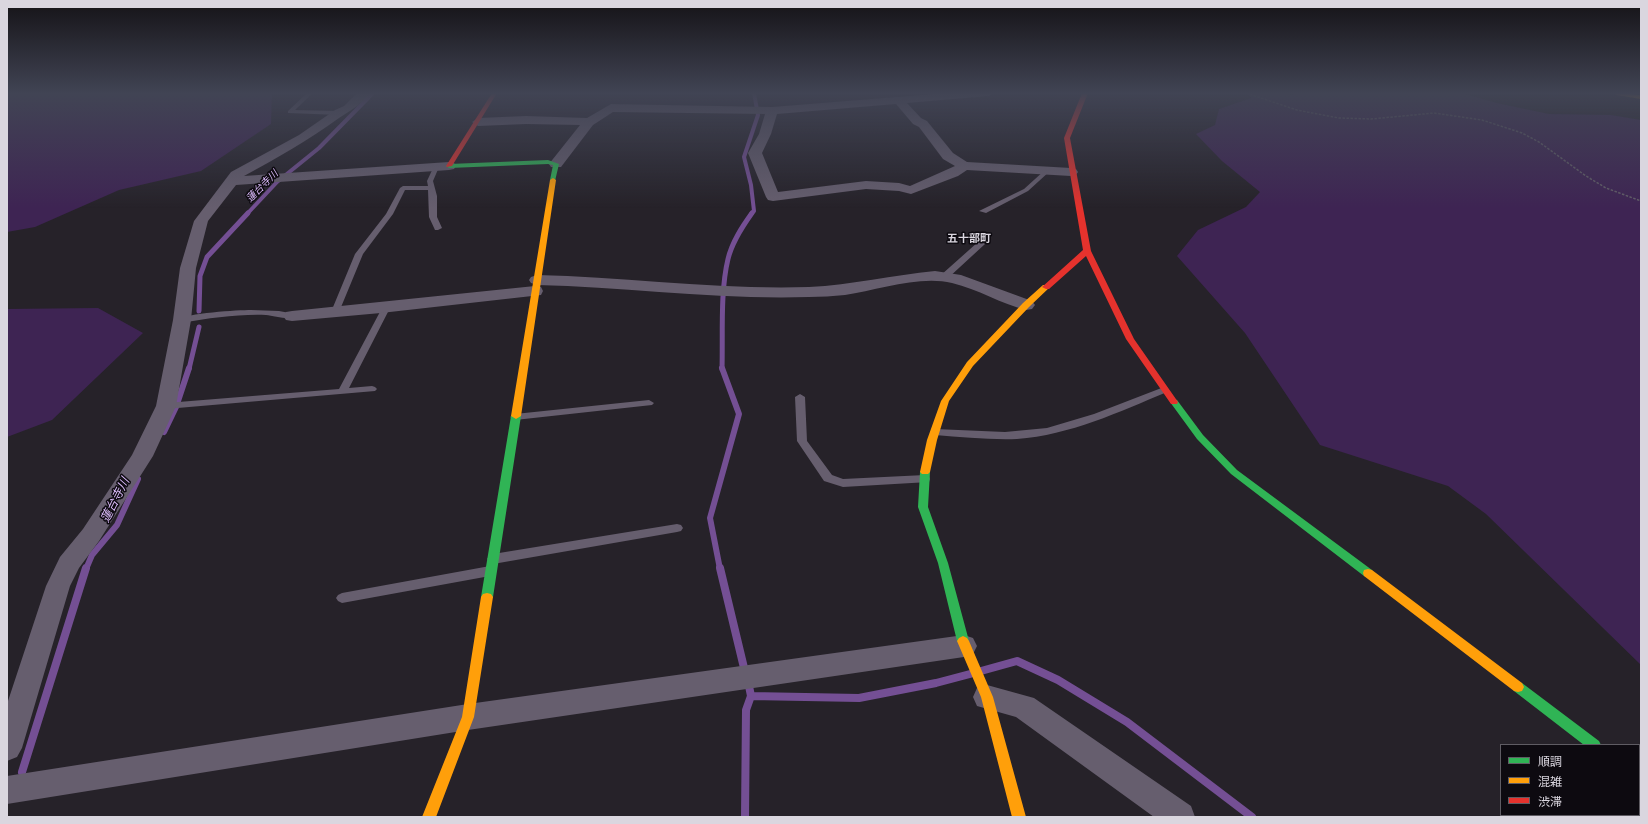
<!DOCTYPE html>
<html>
<head>
<meta charset="utf-8">
<style>
	body { margin:0 }
	#map { position:relative; width:1648px; height:824px; overflow:hidden; background:#262229; font-family:Ubuntu,"Noto Sans JP",sans-serif }
	canvas { display:block }
	.frame { position:absolute; inset:0; border:8px solid #dad6df; pointer-events:none }
	.legend { position:absolute; left:1500px; top:744px; width:140px; height:72px; box-sizing:border-box; background:#0d0a10; border:1px solid #5f5c63; margin:0; padding:5px 7px; list-style:none; font-size:12px; color:#dad6df }
	.legend li { display:flex; align-items:center; gap:8px; height:20px }
	.legend b { width:20px; border:1px solid #5f5c63 }
</style>
</head>
<body>
<div id="map">
<canvas width="1648" height="824"></canvas>
<div class="frame"></div>
<ul class="legend">
<li><b style="height:5px;background:#30b455"></b>順調</li>
<li><b style="height:5px;background:#ff9f0a"></b>混雑</li>
<li><b style="height:5px;background:#e5322d"></b>渋滞</li>
</ul>
</div>
<script>
const ctx = document.querySelector('canvas').getContext('2d');
ctx.lineJoin = 'round';
function fillPath(path, color) {
  ctx.fillStyle = color;
  ctx.fill(path, 'evenodd');
}
function trace(path, color, width, dash) {
  ctx.strokeStyle = color;
  ctx.lineWidth = width;
  ctx.lineCap = dash ? 'butt' : 'round';
  ctx.setLineDash(dash || []);
  ctx.stroke(path);
}
function write(font, color, halo, rows, align = 'center') {
  ctx.font = font + ' Ubuntu,"Noto Sans JP",sans-serif';
  ctx.lineWidth = 3;
  ctx.setLineDash([]);
  ctx.textBaseline = 'middle';
  ctx.strokeStyle = halo;
  ctx.fillStyle = color;
  for (const [text, x, y, turn = 0] of rows) {
    ctx.save();
    ctx.translate(x, y);
    ctx.rotate((+turn || 0) * Math.PI / 180);
    ctx.textAlign = isNaN(turn) ? turn : align;
    if (halo) ctx.strokeText(text, 0, 0);
    ctx.fillText(text, 0, 0);
    ctx.restore();
  }
}
const green = new Path2D(`
	M7,93H272L271,124L201,171L119,190L35,227L7,232Z
	M1247,93H1286L1290,95L1300,93H1462L1497,103L1549,114L1611,115L1641,120V665L1486,514L1448,486L1320,445L1245,333L1177,256L1198,230L1246,207L1260,192L1222,161L1196,134L1215,125L1219,109L1251,98Z
	M98,308L143,333L52,420L7,437V309Z`);
const streamFar3 = new Path2D(`
	M247,214L277,182L319,148L373,93
	M751,214L754,211L751,185L744,157L758,115L754,93`);
const streamFar2 = new Path2D(`
	M199,311L200,276L207,257L248,213
	M189,369L199,327
	M722,369C723,335 720,292 728,259C732,242 742,227 752,213`);
const streamFar1 = new Path2D(`
	M164,432L176,407L189,368
	M86,569L92,555L117,525L138,479
	M720,569L710,518L739,414L722,368`);
const stream = new Path2D(`
	M720,568L745,672
	M981,671L1017,661L1058,680L1127,722L1252,817
	M748,681L751,696L859,698L936,683L970,674
	M22,772L86,568
	M745,817L746,710L751,696`);
const path = new Path2D(`
	M1246,93L1297,110L1339,118L1371,119L1434,113L1482,120L1522,133L1539,142L1586,176L1606,188L1641,201`);
const lane = new Path2D(`
	M307,93H313L295,110L339,111L342,113L339,115L288,113V111Z
	M434,166L439,167L433,181L437,196V217L442,228L438,230H435L429,217L428,190H405L393,214L363,254L339,312L338,314H332L331,312L355,254L386,214L400,188L403,186H428L427,181Z
	M1045,170L1050,171L1028,191L986,213L979,211L1024,189Z
	M978,242H981L985,244L947,279H941V275Z
	M386,305L390,308L349,388L372,386L375,387L377,389L375,391L166,409L161,406L166,403L339,389L382,308Z
	M251,310L279,311L295,314L296,316C291,321 274,316 266,315C238,314 210,318 182,323L178,320C185,313 239,310 251,310Z
	M1164,387L1167,388L1169,390L1167,392C1119,412 1070,435 1017,439C990,440 962,437 935,435L930,432L935,429L1005,432L1047,428L1094,414Z
	M800,394L805,397L807,441L832,475L843,479L925,475L929,476L930,479L929,482L843,487L824,481L797,441L795,397Z
	M649,400L654,403L652,405L515,420L510,417L515,414Z
	M677,524L681,525L683,528L681,531L677,532L493,564L489,562L487,559L489,556L493,554Z
	M490,566L494,568L496,571L494,574L490,576L342,603L338,601L336,598L338,595L342,593Z`);
const street = new Path2D(`
	M357,93H370C360,106 351,110 339,118C309,140 277,158 244,176L449,162L454,163L456,166L454,169L449,170L236,185L208,221L196,268L191,320L176,406L153,456L99,541L79,568L70,586L22,748L17,757L7,761V704L46,586L60,557L83,529L132,455L156,406L173,320L180,268L194,221L231,172L299,135L335,110L344,106Z
	M946,93H995L989,96L907,103L921,118L927,121L953,153L967,162L1071,168L1076,169L1078,172L1076,175L1071,176L967,170L958,176L911,194L899,191L866,189L773,201L768,200L766,197L748,153L759,134L765,114L613,112L593,125L561,167H551L549,164L580,125L526,124L478,126L472,122L478,118L526,116L587,118L611,104L772,107ZM896,104L913,124L919,127L943,159L955,166L910,186L899,183L866,181L778,192L762,153L771,134L777,114Z
	M935,271L961,275L1032,301L1035,305L1032,309L1026,310C1001,304 978,289 952,283C920,275 877,290 845,295C833,296 821,297 809,297C718,300 628,287 537,285L531,283L529,280L531,277L537,275C628,277 718,290 809,287C852,285 893,275 935,271Z
	M535,286L541,287L543,291L541,295L381,313L292,321L286,320L283,316L286,312L292,311Z
	M964,635L973,638L977,646L973,654L964,657L468,730L7,804V776L468,704Z
	M987,685L1034,698L1191,806L1195,817H1154L1016,717L977,706L973,697L977,688Z
	M1639,757L1641,758V786L1639,785Z
	M1602,815H1633V817H1602Z`);
const fast = new Path2D(`
	M548,160L559,164L555,181L550,180L553,165L548,164L449,168L446,166L449,164Z
	M1174,399L1177,400L1203,435L1237,470L1372,570L1373,573L1372,576L1368,577L1364,576L1231,474L1197,439L1170,402Z
	M516,413L521,416L493,597L491,600L487,601L483,600L481,597L511,416Z
	M925,469L928,470L930,472L928,507L948,563L969,641L967,644L963,646L959,644L957,641L938,563L918,507L920,472L922,470Z
	M1518,682L1522,683L1599,741L1601,745H1584L1514,691L1512,687L1514,683Z`);
const slow = new Path2D(`
	M1614,93L1641,95V99L1616,95Z
	M553,178L556,180L521,416L516,419L511,416L550,180Z
	M1043,285H1046L1050,287L1029,307L973,366L949,401L937,440L930,472L928,474H922L920,472L927,440L941,401L967,362L1023,303Z
	M1368,569L1372,570L1522,683L1524,687L1522,691L1518,692L1514,691L1364,576L1363,573L1364,570Z
	M487,593L491,594L493,597L474,717L436,817H422L462,717L481,597L483,594Z
	M963,636L967,638L969,641L993,697L1026,817H1012L981,697L957,641L959,638Z`);
const jam = new Path2D(`
	M492,93H497L452,166L447,167L446,166Z
	M1082,93H1088L1070,138L1091,251L1134,339L1178,402L1177,404H1171L1126,339L1086,256L1049,289H1046L1042,287L1083,250L1064,138Z`);
const farWaternames = [
	["蓮台寺川",262,186,-45]
];
const farQuarternames = [
	["五十部町",969,238]
];
const waterNames = [
	["蓮台寺川",115,500,-63]
];
fillPath(green, '#3e2453');
trace(streamFar3, '#744f94', 4);
trace(streamFar2, '#744f94', 5);
trace(streamFar1, '#744f94', 6);
trace(stream, '#744f94', 8);
trace(path, '#625d68', 1.5, [2.5, 1.5]);
fillPath(lane, '#665e6e');
fillPath(street, '#665e6e');
fillPath(fast, '#30b455');
fillPath(slow, '#ff9f0a');
fillPath(jam, '#e5322d');
const sky = ctx.createLinearGradient(0, 0, 0, 208);
sky.addColorStop(0, '#151317');
sky.addColorStop(0.45, '#414454');
sky.addColorStop(1, '#41445400');
ctx.fillStyle = sky;
ctx.fillRect(0, 0, 1648, 208);
write('italic 10px', '#dabaf9', '#0d0a10', farWaternames);
write('bold 11px', '#dad6df', '#0d0a10', farQuarternames);
write('italic 12px', '#dabaf9', '#0d0a10', waterNames);
</script>
</body>
</html>
